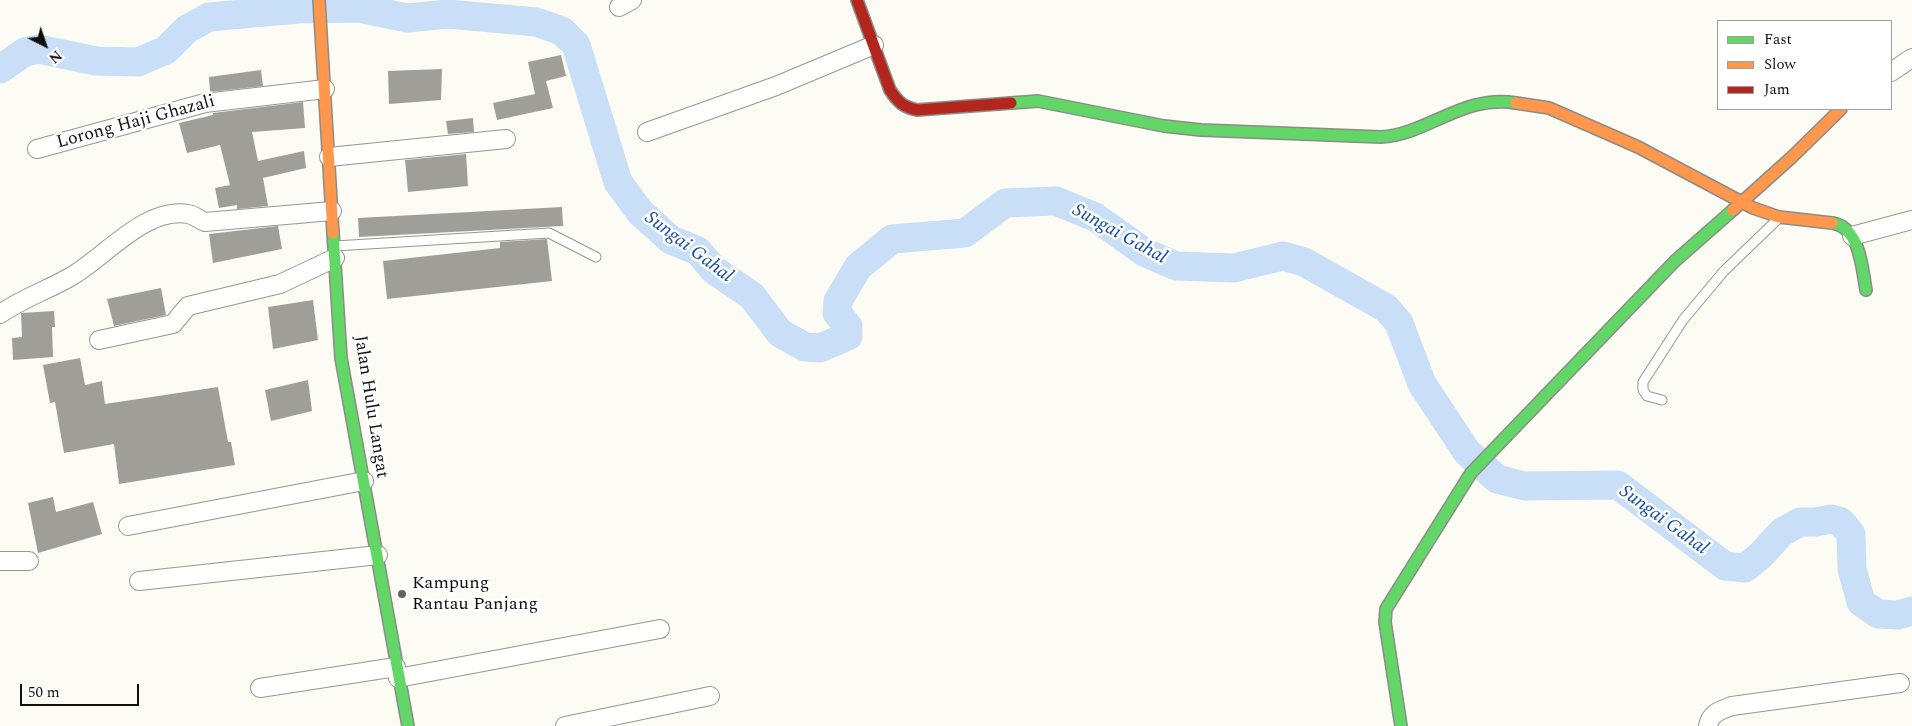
<!DOCTYPE html>
<html>
<head>
<meta charset="utf-8">
<style>
	body { margin:0 }
	#map { position:relative; width:1912px; height:726px; overflow:hidden; background:#fcfcf4; font-family:Spectral,serif }
	canvas { display:block }
	.legend { position:absolute; left:1717px; top:20px; width:175px; height:90px; box-sizing:border-box; background:#fff; border:1px solid #9f9f9f; margin:0; padding:6px 9px; list-style:none; font-size:15px; color:#0f0f0f }
	.legend li { display:flex; align-items:center; gap:10px; height:25px }
	.legend b { width:25px; border:1px solid #9f9f9f }
	.north { position:absolute; left:20px; top:20px; width:50px; height:50px; -webkit-text-stroke:4px #fff; paint-order:stroke; rotate:139deg; font-size:14px; font-weight:700; line-height:20px; text-align:center; color:#0f0f0f }
	.north::after { content:''; display:block; margin:auto; width:18px; height:22px; background:#0f0f0f; clip-path:polygon(50% 0,100% 100%,50% 72%,0 100%) }
	.scale { position:absolute; left:20px; top:684px; width:119px; height:22px; box-sizing:border-box; border:2px solid #0f0f0f; border-top:0; padding-left:6px; font-size:15px; line-height:18px; white-space:nowrap; color:#0f0f0f; -webkit-text-stroke:4px #fff; paint-order:stroke }
</style>
</head>
<body>
<div id="map">
<canvas width="1912" height="726"></canvas>
<ul class="legend">
<li><b style="height:6px;background:#63d668"></b>Fast</li>
<li><b style="height:6px;background:#ff974d"></b>Slow</li>
<li><b style="height:6px;background:#b3261e"></b>Jam</li>
</ul>
<div class="north">N</div>
<div class="scale">50 m</div>
</div>
<script>
const ctx = document.querySelector('canvas').getContext('2d');
ctx.lineJoin = 'round';
function trace(path, color, width, dash) {
  ctx.strokeStyle = color;
  ctx.lineWidth = width;
  ctx.lineCap = dash ? 'butt' : 'round';
  ctx.setLineDash(dash || []);
  ctx.stroke(path);
}
function fillPath(path, color) {
  ctx.fillStyle = color;
  ctx.fill(path, 'evenodd');
}
function write(font, color, halo, rows, align = 'center') {
  ctx.font = font + ' Spectral,serif';
  ctx.lineWidth = 5;
  ctx.setLineDash([]);
  ctx.textBaseline = 'middle';
  ctx.strokeStyle = halo;
  ctx.fillStyle = color;
  for (const [text, x, y, turn = 0] of rows) {
    ctx.save();
    ctx.translate(x, y);
    ctx.rotate((+turn || 0) * Math.PI / 180);
    ctx.textAlign = isNaN(turn) ? turn : align;
    if (halo) ctx.strokeText(text, 0, 0);
    ctx.fillText(text, 0, 0);
    ctx.restore();
  }
}
const river = new Path2D(`
	M0,69L25,52L38,49L96,61L138,62L166,50L187,29L209,17L298,9L359,8L407,18L448,14L536,22L562,31L576,45L618,182L640,212L671,240L698,251L714,270L752,296L780,333L805,347L820,348L848,336V326L837,313L838,301L858,267L892,239L965,233L1005,203L1056,201L1095,217L1144,252L1176,266L1234,268L1283,256L1304,262L1386,308L1399,323L1422,384L1467,452L1497,479L1524,486L1618,485L1725,566L1745,568L1761,555L1782,532L1800,522H1815L1831,519L1841,522L1851,534L1852,569L1861,602L1878,614L1898,615L1912,611`);
const building = new Path2D(`
	M561,55L566,76L546,81L553,108L497,120L493,103L535,94L528,62Z
	M442,69L441,100L389,104L388,71Z
	M261,70L263,86L210,92L209,77Z
	M303,102L305,128L252,132L258,161L304,151L306,168L263,178L268,206L237,209V205L219,208L215,188L230,185L220,145L187,153L179,123L213,115V113Z
	M473,118L474,132L448,134L446,121Z
	M466,154L468,186L408,192L405,160Z
	M562,207L563,226L359,237L358,218Z
	M278,226L282,249L213,263L209,234Z
	M547,239L552,281L387,299L383,261L500,248V242Z
	M161,288L166,315L114,326L107,299Z
	M313,300L318,340L273,349L268,307Z
	M54,311L55,327H52L53,357L13,360L12,338L22,337L21,313Z
	M80,358L85,385L102,381L105,404L218,387L228,442H231L235,465L119,484L114,444L64,453L55,402L50,403L43,365Z
	M308,380L312,411L271,421L265,390Z
	M53,497L56,512L93,502L102,534L38,553L28,503Z`);
const lane = new Path2D(`
	M335,246L549,233L596,257
	M1662,400L1647,396L1643,390V382L1683,320L1724,271L1778,219`);
const street = new Path2D(`
	M619,7L632,0
	M1891,72L1912,58
	M647,132L776,86L874,45
	M37,149L205,103L325,89
	M329,157L506,139
	M1852,236L1912,220
	M0,314C23,298 48,290 72,276C106,256 145,207 188,214C195,215 199,220 205,222L332,211
	M99,340L173,324L188,306L280,284L335,258
	M128,526L364,481
	M0,561H29
	M139,581L378,555
	M398,678L660,629
	M260,688L396,667
	M565,726L710,696
	M1708,726C1710,713 1721,710 1732,706L1900,683`);
const fast = new Path2D(`
	M1011,103L1038,101L1164,126L1201,130L1381,137C1429,134 1463,94 1516,103
	M1832,223C1860,227 1862,268 1866,290
	M333,233L341,358L408,726
	M1401,726L1385,622L1386,609L1471,473L1675,261L1733,210`);
const slow = new Path2D(`
	M319,0L333,233
	M1516,103L1549,108L1638,147L1753,208L1779,217L1832,223
	M1733,210L1792,157L1841,109`);
const jam = new Path2D(`
	M857,0L890,90C898,102 903,107 917,110L1011,103`);
const markers = [
	[402,594,5,"#62625f"]
];
const streetNames = [
	["Lorong Haji Ghazali",136,123,-15],
	["Jalan Hulu Langat",370,407,81]
];
const poiNames = [
	["Kampung",412,584],
	["Rantau Panjang",412,605]
];
const waterNames = [
	["Sungai Gahal",1119,235,29],
	["Sungai Gahal",688,248,37],
	["Sungai Gahal",1663,521,36]
];
trace(river, '#c9dff8', 29);
fillPath(building, '#a09e99');
trace(lane, '#969692', 11);
trace(street, '#969692', 20);
trace(fast, '#8c8c89', 14);
trace(slow, '#8c8c89', 14);
trace(jam, '#8c8c89', 14);
trace(lane, '#fffffd', 9);
trace(street, '#fffffd', 18);
trace(fast, '#63d668', 11);
trace(slow, '#ff974d', 11);
trace(jam, '#b3261e', 11);
for (const [x, y, r, color] of markers) {
  const dot = new Path2D();
  dot.arc(x, y, r, 0, 2 * Math.PI);
  ctx.fillStyle = color;
  ctx.fill(dot);
  trace(dot, '#fff', 2);
}
write('18px', '#0f0f0f', '#fff', streetNames);
write('18px', '#0f0f0f', '#fff', poiNames, 'left');
write('italic 19px', '#114ba8', '#fff', waterNames);
</script>
</body>
</html>
